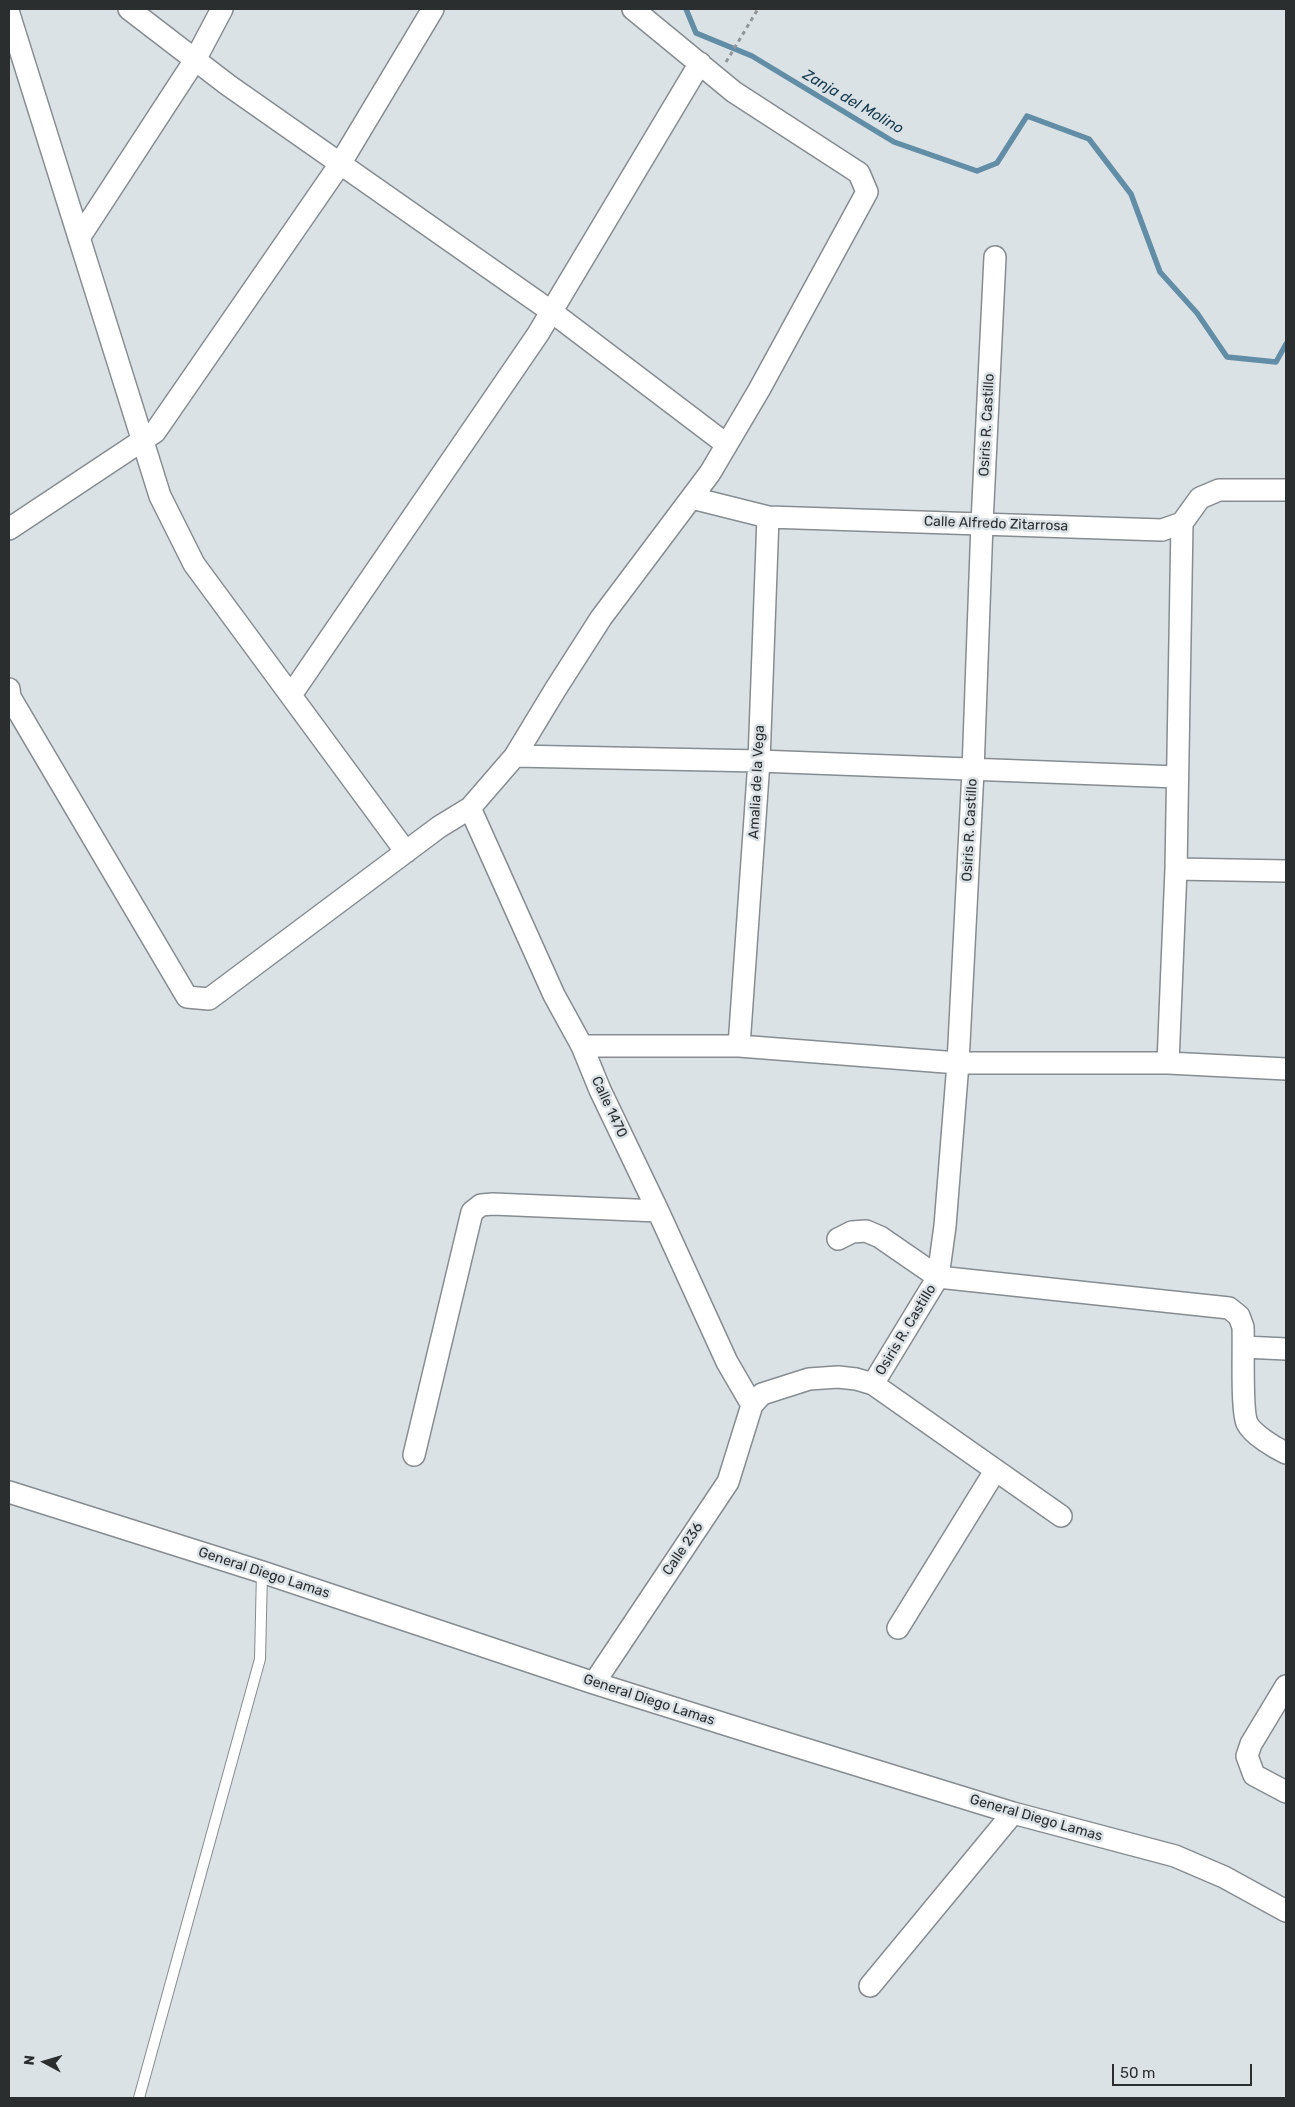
<!DOCTYPE html>
<html>
<head>
<meta charset="utf-8">
<style>
	body { margin:0 }
	#map { position:relative; width:1295px; height:2107px; overflow:hidden; background:#dbe2e6; font-family:Rubik,sans-serif }
	canvas { display:block }
	.frame { position:absolute; inset:0; border:10px solid #2b2e2f; pointer-events:none }
	.north { position:absolute; left:20px; top:2037px; width:50px; height:50px; -webkit-text-stroke:4px #dbe2e6; paint-order:stroke; rotate:276deg; font-size:14px; font-weight:700; line-height:20px; text-align:center; color:#2b2e2f }
	.north::after { content:''; display:block; margin:auto; width:18px; height:22px; background:#2b2e2f; clip-path:polygon(50% 0,100% 100%,50% 72%,0 100%) }
	.scale { position:absolute; left:1112px; top:2064px; width:140px; height:22px; box-sizing:border-box; border:2px solid #2b2e2f; border-top:0; padding-left:6px; font-size:15px; line-height:18px; white-space:nowrap; color:#2b2e2f; -webkit-text-stroke:4px #dbe2e6; paint-order:stroke }
</style>
</head>
<body>
<div id="map">
<canvas width="1295" height="2107"></canvas>
<div class="frame"></div>
<div class="north">N</div>
<div class="scale">50 m</div>
</div>
<script>
const ctx = document.querySelector('canvas').getContext('2d');
ctx.lineJoin = 'round';
function trace(path, color, width, dash) {
  ctx.strokeStyle = color;
  ctx.lineWidth = width;
  ctx.lineCap = dash ? 'butt' : 'round';
  ctx.setLineDash(dash || []);
  ctx.stroke(path);
}
function write(font, color, halo, rows, align = 'center') {
  ctx.font = font + ' Rubik,sans-serif';
  ctx.lineWidth = 5;
  ctx.setLineDash([]);
  ctx.textBaseline = 'middle';
  ctx.strokeStyle = halo;
  ctx.fillStyle = color;
  for (const [text, x, y, turn = 0] of rows) {
    ctx.save();
    ctx.translate(x, y);
    ctx.rotate((+turn || 0) * Math.PI / 180);
    ctx.textAlign = isNaN(turn) ? turn : align;
    if (halo) ctx.strokeText(text, 0, 0);
    ctx.fillText(text, 0, 0);
    ctx.restore();
  }
}
const stream = new Path2D(`
	M686,9L696,33L752,56L894,142L977,171L997,163L1027,116L1089,139L1131,194L1160,272L1197,313L1227,357L1276,362L1286,344`);
const path = new Path2D(`
	M726,62L758,9`);
const service = new Path2D(`
	M139,2098L260,1659L262,1572`);
const minor = new Path2D(`
	M129,9L228,85L552,312L726,444
	M9,14L160,496L194,564L406,852
	M79,238L195,60L222,9
	M692,498L768,517L1162,530L1182,523L1200,498L1219,490H1286
	M9,529L155,432L340,164L433,9
	M9,689L10,697L187,997L209,999L439,827L470,808L515,756L555,690L601,618L710,473L759,390L867,192L859,173L734,92L633,9
	M291,695L538,334L700,63
	M515,756L759,761L1177,777
	M470,808L554,995L582,1046L600,1090L658,1211L727,1362L752,1405
	M1176,869L1286,871
	M582,1046H739L958,1063H1168L1286,1069
	M739,1046L759,761L768,517
	M1168,1063L1176,869L1182,523
	M838,1239L852,1232L866,1231L880,1237L938,1277L1229,1308L1239,1316L1243,1327C1244,1345 1241,1409 1247,1423C1252,1434 1275,1448 1286,1453
	M1244,1347L1286,1349
	M873,1384L938,1277L945,1226L958,1063L973,771L982,523L995,257
	M414,1455L472,1212L481,1205L493,1204L658,1211
	M9,1492L262,1572L594,1683L766,1737L1013,1813L1175,1856L1224,1877L1286,1911
	M898,1628L995,1471
	M594,1683L728,1482L752,1405L762,1394L809,1379L838,1377L856,1379L873,1384L1061,1516
	M1286,1686L1251,1744L1247,1756L1254,1775L1286,1792
	M870,1986L1013,1813`);
const streetNames = [
	["Osiris R. Castillo",987,425,-87],
	["Calle Alfredo Zitarrosa",996,524,2],
	["Amalia de la Vega",757,782,-87],
	["Osiris R. Castillo",970,830,-87],
	["Calle 1470",609,1107,65],
	["Osiris R. Castillo",906,1330,-59],
	["Calle 236",683,1549,-56],
	["General Diego Lamas",264,1573,18],
	["General Diego Lamas",649,1700,18],
	["General Diego Lamas",1036,1818,16]
];
const waterNames = [
	["Zanja del Molino",853,102,30]
];
trace(stream, '#618da6', 5.5);
trace(service, '#868c90', 12);
trace(minor, '#868c90', 24);
trace(path, '#909598', 3, [4, 4]);
trace(service, '#fff', 10);
trace(minor, '#fff', 21);
write('14px', '#2b2e2f', '#dbe2e6', streetNames);
write('italic 15px', '#143a4d', '#dbe2e6', waterNames);
</script>
</body>
</html>
